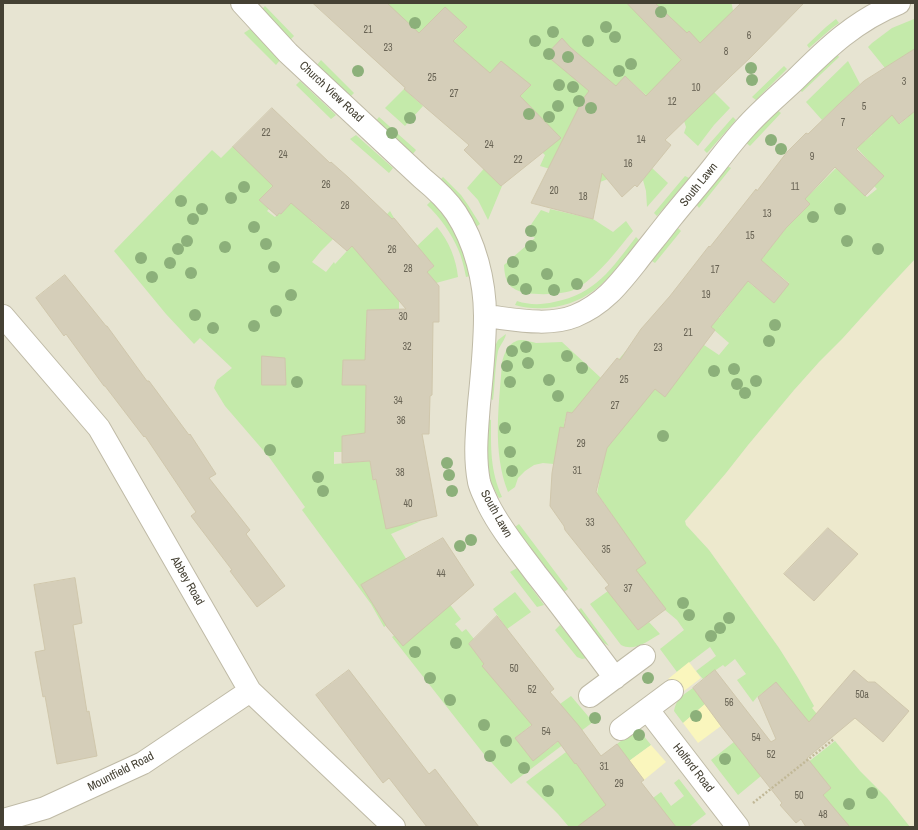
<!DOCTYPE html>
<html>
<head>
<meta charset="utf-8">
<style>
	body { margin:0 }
	#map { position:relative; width:918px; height:830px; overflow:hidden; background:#f3f1e4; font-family:"Archivo Narrow",sans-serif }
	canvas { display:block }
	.frame { position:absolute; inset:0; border:4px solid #454134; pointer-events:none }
</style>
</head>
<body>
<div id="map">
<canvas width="918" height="830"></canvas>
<div class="frame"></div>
</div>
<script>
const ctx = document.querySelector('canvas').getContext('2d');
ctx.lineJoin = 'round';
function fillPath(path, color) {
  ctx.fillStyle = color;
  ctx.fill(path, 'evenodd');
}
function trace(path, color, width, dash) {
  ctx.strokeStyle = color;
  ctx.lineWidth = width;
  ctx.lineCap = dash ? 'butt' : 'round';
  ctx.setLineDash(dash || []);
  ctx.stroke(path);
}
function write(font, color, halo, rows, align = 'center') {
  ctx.font = font + ' "Archivo Narrow",sans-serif';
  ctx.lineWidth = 3;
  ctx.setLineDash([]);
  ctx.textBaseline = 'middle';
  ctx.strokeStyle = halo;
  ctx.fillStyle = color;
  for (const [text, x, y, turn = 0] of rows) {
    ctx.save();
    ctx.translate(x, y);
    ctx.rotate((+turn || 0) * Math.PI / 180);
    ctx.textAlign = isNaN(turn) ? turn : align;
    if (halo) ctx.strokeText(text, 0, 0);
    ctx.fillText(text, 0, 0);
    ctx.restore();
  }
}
const residential = new Path2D(`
	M3,3H915V827H3Z`);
const education = new Path2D(`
	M915,259V827H910L887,798L860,771L832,737L834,735L811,708L814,706L798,678L779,648L709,550L686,525L685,521L726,473L748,445L794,390L819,362L842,339L887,289Z`);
const green = new Path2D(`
	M375,3H731L732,5L733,11L702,45L681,39L666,44L681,60L647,96L625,76L617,85L616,89L608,179L600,182L574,176L540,166L545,155L520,131L501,61L492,71L497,75L466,73L451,38L455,40L467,27L445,7L410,44Z
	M265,6L294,36L290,40L261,10Z
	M836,19L839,23L832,28L809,48L807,45L826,27Z
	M914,19L915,21V50L885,68L868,47L872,43L892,28Z
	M250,29L280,60L276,65L244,33Z
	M836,53L839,57L802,92L799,89Z
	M321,60L354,93L350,97L317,65Z
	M848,61L860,84L822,120L806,102Z
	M784,66L787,69L756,100L752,97Z
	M300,81L336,115L331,119L296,85Z
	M404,89L423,106L405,126L385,108Z
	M714,92L730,108L714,125L698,146L684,133L686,127L684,121Z
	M915,99V259L887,289L842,339L819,362L794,390L748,445L726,473L685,521L686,525L709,550L779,648L798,678L814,706L812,708L834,735L824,743L793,752L767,718L772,715L776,683L757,697L753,702L737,680L746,674L735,659L725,667L723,665L703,679L696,671L716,656L710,647L677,672L660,649L684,630L677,620L665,610L632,567V544L602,500L597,494L603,462L554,464L543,463L534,465L525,471L518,478L515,487L508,492C492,451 499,406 502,363C504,353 509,341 521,340C526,340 531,342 536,343C545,343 553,342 562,342L601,378L647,382L619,359L626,351L662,380L684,352L693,359L704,345L719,355L729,343L698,316L707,309L719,318L733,300L736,272L773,302C778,295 784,290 789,283L761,260L793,219L805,199L836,168L867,197L877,189L874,186L868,160L856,147L864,140L865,141L872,135L864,126L886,107L900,124L908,117L895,100ZM567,412L586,416L584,428L564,424Z
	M777,110L781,113L750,146L745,142Z
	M379,117L416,150L412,155L375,122Z
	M733,117L736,120L707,153L704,150Z
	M356,135L393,168L389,173L350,139Z
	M233,146L244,157L279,179L259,200L269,209L267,211L275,217L279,213L281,214L301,192L320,213L312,222L333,239L321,251L312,262L326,272L334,262L335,264L356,241L359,244L390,211L394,218L374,233L399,301V309L367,310L366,335L382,361L345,360L344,370L342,371V385H366L369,433L342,436V452H334V464L370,461L373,480L385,477L386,528L421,521L391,534L416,575L410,607L384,627L371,604L302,510L305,507L269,457L225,406L214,388L217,380L232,368L200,338L194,344L166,314L114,251L212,150L221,158Z
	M488,164L495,180L502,186L488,220L478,200L467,188Z
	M727,166L731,168L699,208L696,204Z
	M652,168L668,183L647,207L646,191L643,180Z
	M685,176L689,178L657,216L654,213Z
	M443,177L461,195L468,205L480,224L476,227C468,208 455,193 440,180Z
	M431,201L446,217L462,245L470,276L466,277C464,267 462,258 458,249C451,233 440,217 427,205Z
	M550,209L593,219L613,232L626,221L633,231C617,250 600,274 578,288C565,295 540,295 526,293C509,289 505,283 504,265L535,238L526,232L541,210L549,213Z
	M437,227C449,241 456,259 458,277L436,283L427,272L434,266L417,246Z
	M678,228L681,231L655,263L652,261Z
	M636,237L639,240C613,272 598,299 555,307C541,309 528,309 515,305L517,301C529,305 541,305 554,302C596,294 611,269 636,237Z
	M506,334C505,340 500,345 498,351C495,367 495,384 493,400L489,398L496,344L498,340Z
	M488,419L491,420C491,448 490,470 502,497L499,498L491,483L488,466L486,436Z
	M519,524L568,589L564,592L515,527Z
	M517,568L544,605L537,607L510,572Z
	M608,591L638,630L649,622L660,634C648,641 634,652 621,645L590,604Z
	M515,592L531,612L507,629L493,609Z
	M445,598L461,619L455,624L462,632L466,629L474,639L469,644L475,652L521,712L536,721L515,738L527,752L538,757L577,727L560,704L571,696L593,722L511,784L483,753L392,637Z
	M581,608L609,646L602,642L577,611Z
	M560,625L587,658L582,659L577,657L555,630Z
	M693,688L705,704L683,723L674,711C676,699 683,695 693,688Z
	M638,733L643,735L651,745L629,761L617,744L626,737Z
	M835,741L860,771L887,798L910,827H840L823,795L831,788L822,777L774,789Z
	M734,742L761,776L738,795L711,760Z
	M595,749L607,805L587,827H569L558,814L526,782L566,752Z
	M679,779L706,814L689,827H676L653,798L661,792L671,806L684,796L674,783Z`);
const sand = new Path2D(`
	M689,662L701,678L680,694L668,679Z
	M705,704L721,726L698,743L683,723Z
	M651,745L666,762L644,780L629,761Z`);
const building = new Path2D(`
	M313,3H387L419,33L445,7L467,27L453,41L490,73L501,61L531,85L520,96L561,138L501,186L464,150L469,145L404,89L405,88Z
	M627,3H655L687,33L689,31L700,43L741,3H804L750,58L732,75L665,140L671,145L637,187L635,185L622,197L602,173L593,219L531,203L583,99L589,91L546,55L562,38L570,47L616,86L625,76L646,96L681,60Z
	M915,49V111L899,124L892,115L856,149L884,176L865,196L835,167L805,199L810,204L786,228L761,260L789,284L774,303L748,281L711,327L715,330L665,397L655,389L607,448L596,492L646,563L636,570L666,609L638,630L605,588L609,585L565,530L564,526L550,506L552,473L560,427L564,428L567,412L572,413L617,358L620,360L641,329L670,296L709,246L710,247L756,189L757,191L787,152L806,133L808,134L841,102L864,81Z
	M272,108L330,163L331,162L349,178L392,219L394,218L434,266L427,272L439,286V322H433L432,395L430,396L429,434H422L437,516L386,529L376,479L373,480L370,461L342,463V436L365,433L366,385H342L343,360H365L367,310L406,309L352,246L347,251L291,203L281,214L279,213L277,216L259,200L273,186L233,147Z
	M65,275L106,326H107L147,381H149L189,435L190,434L216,474L209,478L250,530L246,534L285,586L257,607L230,571L232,570L191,516L196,512L145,436L144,437L105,386H104L66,334L64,336L36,298Z
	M262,356L285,358L286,385H262Z
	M828,528L858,554L814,601L784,574Z
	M443,538L474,585L403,646L387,627L361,585Z
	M75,578L82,623L73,625L87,712L89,711L97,756L57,764L45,696L43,697L35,652L45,650L34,585Z
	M497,616L554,689L550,692L579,726L601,756L617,744L644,780L641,782L676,827H577L606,805L576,763L575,764L558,741L533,761L515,738L532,725L482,666L484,664L469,644Z
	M349,670L429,774L435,769L479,827H427L389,778L383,783L316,695Z
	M715,670L771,742L776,739L758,697L776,682L809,722L854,670L868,682H875L909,711L883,742L855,718L807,758L831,788L823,795L850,827H806L801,819L796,823L780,805L782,803L721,726L693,688Z`);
const path = new Path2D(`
	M753,803L834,739`);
const minor = new Path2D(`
	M242,3L288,53L422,178C433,187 448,201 456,213C475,242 485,281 485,316C485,345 482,375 479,404C477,430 474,456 479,482C481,490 485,497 488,504C501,530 519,551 536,574C563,608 589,643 615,678
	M3,316L99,428L250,691L394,827
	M485,316C513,319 548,327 575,316C604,304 619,284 638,260C648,247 658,235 668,222C683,203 699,185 714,166C724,153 734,140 745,128C760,111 778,96 795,80C827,48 856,20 899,3
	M590,696L644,656
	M648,710L738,827
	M621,729L672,691
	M3,820L45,808L143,763L250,691`);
const trees = [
	[661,12],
	[415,23],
	[606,27],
	[553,32],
	[615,37],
	[535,41],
	[588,41],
	[549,54],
	[568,57],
	[631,64],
	[751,68],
	[358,71],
	[619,71],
	[752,80],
	[559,85],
	[573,87],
	[579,101],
	[558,106],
	[591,108],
	[529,114],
	[549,117],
	[410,118],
	[392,133],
	[771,140],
	[781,149],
	[244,187],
	[231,198],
	[181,201],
	[202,209],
	[840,209],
	[813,217],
	[193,219],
	[254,227],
	[531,231],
	[187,241],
	[847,241],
	[266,244],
	[531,246],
	[225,247],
	[178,249],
	[878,249],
	[141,258],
	[513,262],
	[170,263],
	[274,267],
	[191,273],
	[547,274],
	[152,277],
	[513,280],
	[577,284],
	[526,289],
	[554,290],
	[291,295],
	[276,311],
	[195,315],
	[775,325],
	[254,326],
	[213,328],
	[769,341],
	[526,347],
	[512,351],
	[567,356],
	[528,363],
	[507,366],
	[582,368],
	[734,369],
	[714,371],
	[549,380],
	[756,381],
	[297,382],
	[510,382],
	[737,384],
	[745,393],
	[558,396],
	[505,428],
	[663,436],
	[270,450],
	[510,452],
	[447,463],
	[512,471],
	[449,475],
	[318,477],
	[323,491],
	[452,491],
	[471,540],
	[460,546],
	[683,603],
	[689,615],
	[729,618],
	[720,628],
	[711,636],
	[456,643],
	[415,652],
	[430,678],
	[648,678],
	[450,700],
	[696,716],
	[595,718],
	[484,725],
	[639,735],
	[506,741],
	[490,756],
	[725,759],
	[524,768],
	[548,791],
	[872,793],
	[849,804]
];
const numberNames = [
	["21",368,30],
	["6",749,36],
	["23",388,48],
	["8",726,52],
	["25",432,78],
	["3",904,82],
	["10",696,88],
	["27",454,94],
	["12",672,102],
	["5",864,107],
	["7",843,123],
	["22",266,133],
	["14",641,140],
	["24",489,145],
	["24",283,155],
	["9",812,157],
	["22",518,160],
	["16",628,164],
	["26",326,185],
	["11",795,187],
	["20",554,191],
	["18",583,197],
	["28",345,206],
	["13",767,214],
	["15",750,236],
	["26",392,250],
	["28",408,269],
	["17",715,270],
	["19",706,295],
	["30",403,317],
	["21",688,333],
	["32",407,347],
	["23",658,348],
	["25",624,380],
	["34",398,401],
	["27",615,406],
	["36",401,421],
	["29",581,444],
	["31",577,471],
	["38",400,473],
	["40",408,504],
	["33",590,523],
	["35",606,550],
	["44",441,574],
	["37",628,589],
	["50",514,669],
	["52",532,690],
	["50a",862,695],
	["56",729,703],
	["54",546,732],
	["54",756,738],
	["52",771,755],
	["31",604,767],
	["29",619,784],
	["50",799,796],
	["48",823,815]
];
const streetNames = [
	["Church View Road",331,92,43],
	["South Lawn",699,185,-51],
	["South Lawn",496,514,61],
	["Abbey Road",187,581,60],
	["Holford Road",693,768,52],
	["Mountfield Road",121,772,-27]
];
fillPath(residential, '#e7e4d2');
fillPath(education, '#ede9cd');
fillPath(green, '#c4eaaa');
fillPath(sand, '#faf6bd');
fillPath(building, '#d5ceb9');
trace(building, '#d0c7ac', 1);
trace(minor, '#bfbaa6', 24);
trace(path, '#c1b897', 2.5, [2, 2]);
trace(minor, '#fff', 22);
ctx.fillStyle = '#8cb07a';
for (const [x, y] of trees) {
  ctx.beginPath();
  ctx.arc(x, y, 6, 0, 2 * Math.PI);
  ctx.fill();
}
write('10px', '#696455', null, numberNames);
write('12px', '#454134', '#fff', streetNames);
</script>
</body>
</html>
